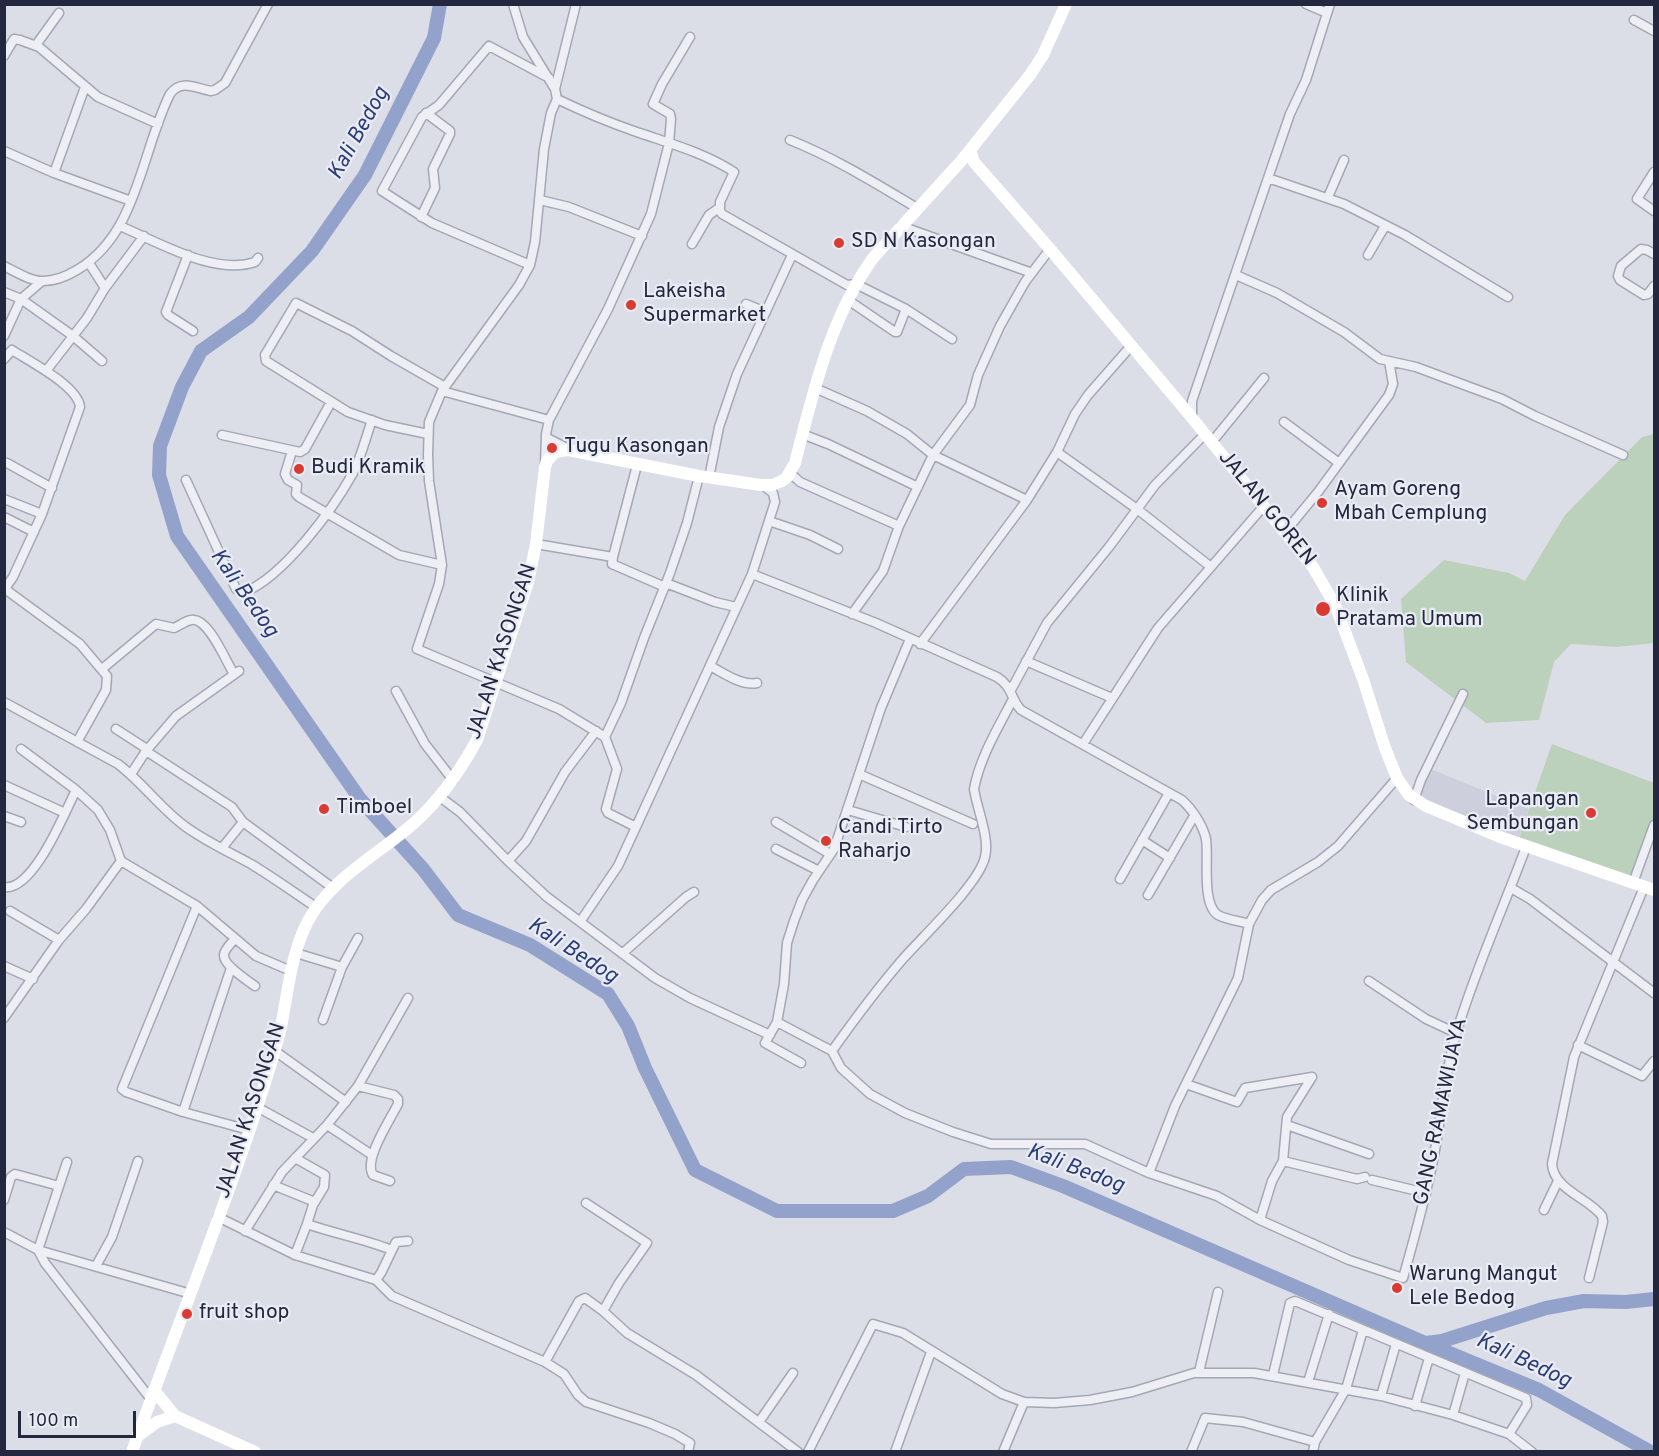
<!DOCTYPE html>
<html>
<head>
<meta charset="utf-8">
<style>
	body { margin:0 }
	#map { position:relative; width:1659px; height:1456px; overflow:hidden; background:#dbdde7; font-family:Overpass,sans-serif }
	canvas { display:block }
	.frame { position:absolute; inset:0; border:6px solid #24283e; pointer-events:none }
	.scale { position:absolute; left:18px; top:1411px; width:118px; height:27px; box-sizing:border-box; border:3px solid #24283e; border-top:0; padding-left:8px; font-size:18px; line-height:21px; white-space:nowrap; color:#24283e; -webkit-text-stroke:4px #eaecf5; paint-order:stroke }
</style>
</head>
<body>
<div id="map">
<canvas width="1659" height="1456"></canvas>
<div class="frame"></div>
<div class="scale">100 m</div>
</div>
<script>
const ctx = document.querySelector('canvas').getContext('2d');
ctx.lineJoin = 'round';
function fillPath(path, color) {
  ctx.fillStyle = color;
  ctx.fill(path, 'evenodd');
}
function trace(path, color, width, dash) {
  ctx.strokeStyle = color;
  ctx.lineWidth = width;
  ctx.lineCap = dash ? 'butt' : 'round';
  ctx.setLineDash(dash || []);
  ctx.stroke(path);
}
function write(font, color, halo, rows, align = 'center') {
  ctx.font = font + ' Overpass,sans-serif';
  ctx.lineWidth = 4.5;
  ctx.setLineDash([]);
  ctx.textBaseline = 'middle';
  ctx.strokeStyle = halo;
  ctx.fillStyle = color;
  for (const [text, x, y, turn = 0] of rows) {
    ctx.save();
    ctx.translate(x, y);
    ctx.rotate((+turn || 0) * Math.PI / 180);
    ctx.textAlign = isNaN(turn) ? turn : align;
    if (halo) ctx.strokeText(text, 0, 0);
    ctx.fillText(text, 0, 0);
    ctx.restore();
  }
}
const built = new Path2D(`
	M1428,768L1529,809L1516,845L1414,805Z`);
const green = new Path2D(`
	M1654,434V643L1617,647L1571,644L1554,662L1539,720L1486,723L1406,662L1401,599L1444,560L1509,573L1525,581L1565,515L1642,437Z
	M1552,744L1654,783V818L1630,882L1517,844Z`);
const river = new Path2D(`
	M440,4L434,38L365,175L312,251L249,317L201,351L182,387L160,446L159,475L177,536L360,799L423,869L458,915L530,945L608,994L628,1026L645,1068L695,1170L777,1211H893L928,1196L964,1169L1011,1167L1063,1186L1425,1343L1539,1390L1651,1452
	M1426,1343L1442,1341L1546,1308L1584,1301L1626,1302L1654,1299`);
const street = new Path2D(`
	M513,4L523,37L555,89L557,99L551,113L544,149L535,242L530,265L519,285L442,391L429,422L428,455L429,481L442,565L439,584L417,649L559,709L605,737L617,769L606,809L608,813L636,827
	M1306,4L1327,13
	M1634,20L1654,31
	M36,45L59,13
	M4,56L14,39L20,40L39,47L98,97L158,124
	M555,89L576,4
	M557,99C582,111 608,122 634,131C668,143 703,152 734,172L720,202V211L722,214L847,285L856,284L906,309L952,339
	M790,140C835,158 875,183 917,208
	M4,151L54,173L131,201
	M1654,172L1637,199L1654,211
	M54,173L85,87
	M1268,178L1344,204L1405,235L1508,297
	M1328,197L1344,160
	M540,200L569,207L642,236
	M421,217L435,188L433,169L450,134V131L426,113
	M120,226C158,242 215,276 255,262L258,258
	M901,226L1032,273
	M692,244L709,215L719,208
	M1654,254L1647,250L1641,249L1621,266L1618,276L1620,280L1644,295L1648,294L1654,286
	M188,255L166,312L168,315L193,331
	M1368,255L1385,226
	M530,265L432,223L382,191L422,117L439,105L489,46L549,78
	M4,266C16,272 30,281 43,281C55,281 67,276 77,270C138,234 141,152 170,94C181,79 195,88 211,91L215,90L225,83L268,4
	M1236,275L1277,293L1344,332L1380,359L1416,367L1502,399L1535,416L1623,455
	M105,288L144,236
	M4,292L21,299L42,281
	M848,300L895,332H897L906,309
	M746,304L766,312
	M4,336L21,299L73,336L102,361
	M4,359L12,350C29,361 78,386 80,407L42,514L13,577L4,590
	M46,371L87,318L105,288L89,263
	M815,388L867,411L907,434L933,455L1027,500
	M442,391L549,420
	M1192,417V401L1268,178L1290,114L1306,80L1330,4
	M1284,422L1339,463
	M428,434L385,425L348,412L266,361L265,355L296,303L352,331L391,356L445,387
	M802,434L828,444L918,487
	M222,435L300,452L305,449L331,402
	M1212,442L1264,378
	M569,449L547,438L546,434L549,420L608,309L651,214L669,143L671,119L670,114L653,104L662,84L690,37
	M292,451L285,474L288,480L297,485L296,494L299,497L399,555L442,565
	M1057,452L1137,509L1211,567
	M7,463L52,488
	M545,464L546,435
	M790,473L800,482L899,526
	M709,478L719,427L737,374L792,255
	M186,480L236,589L245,592C284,576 333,509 353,473C361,457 366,437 372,420
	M4,499L42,514
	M4,517L34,532
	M769,521L810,535L838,549
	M1285,532L1318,492L1389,395L1393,384L1389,361
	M536,544L613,557L612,564L665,587
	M613,557L637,465
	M752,574L876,623L997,677C1013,687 1010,698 1021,710L1182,800C1192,809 1203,825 1206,839C1209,857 1201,904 1218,915C1227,920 1240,921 1249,924
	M666,583L715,602L736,607
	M5,589L80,644L107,676L106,690L77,742
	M852,614L883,571L899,526L933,455L970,405L978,375L1000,326L1025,282L1050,249
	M920,644L1027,500L1057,452L1075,414L1088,395L1131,346
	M1026,661L1112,698
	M710,666C724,673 741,686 757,683
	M102,669L156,624L174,628C179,626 185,621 191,620C208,616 226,662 234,674
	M1011,690L1047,623L1109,547L1155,485L1205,434
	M396,691L425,744L453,780
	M4,702L118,764C143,783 161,809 186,827C207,842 229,852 251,864C274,878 295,893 317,908
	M116,729L147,749
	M605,737L621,703L644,638L670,573L687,523L699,476
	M1083,744L1158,628L1263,507
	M21,749L76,790L98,810L110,830L121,861L197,906L256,956L291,971
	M146,751L232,807L243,822L333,888
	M131,774L146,751L176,716L239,671
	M859,774L973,824
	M4,785L65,813
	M440,797L460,812L508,861L547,897L655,978L690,998L770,1035
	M1414,800L1421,780L1463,694
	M848,810L906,827
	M4,816L21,822
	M776,822L830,854
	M1142,840L1170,858
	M222,848L243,822
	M776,849L819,871
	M508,861L526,841L565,772L596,731
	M1120,879L1169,793
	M1633,883L1654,825
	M4,887C33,892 65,812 76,790
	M1511,888L1530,899L1654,993
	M1148,895L1194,816
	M197,906L122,1089L126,1092L183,1112L249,1130
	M10,911L59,940
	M580,922L618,866L636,827L752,574L775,502L773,493L764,486
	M235,939C232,942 224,950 224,955C223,965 247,980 255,986
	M296,953L342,967
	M623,953L686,897L694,892
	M4,966L33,979
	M1369,981L1426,1019L1456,1033
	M4,1018L59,940L86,909L121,861
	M323,1020L342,967L358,938
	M777,1022L832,1051L841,1068L870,1094L905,1113L953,1132L991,1144H1085L1149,1173L1217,1196L1260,1220L1349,1260L1403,1278C1415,1236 1427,1193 1435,1150C1442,1111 1445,1072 1456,1034C1475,970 1503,909 1526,847
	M1578,1045L1642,1076L1654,1061
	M275,1051L346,1102
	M832,1051C854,1020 877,989 902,960C922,937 979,884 985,857C990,838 977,809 974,789C980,757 998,728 1013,699
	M801,1063L765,1043L777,1022L784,984L787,943L794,921L802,900L813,880L834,849L881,708L910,639
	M1186,1084L1237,1102L1245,1088L1312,1077
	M358,1086L394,1095L398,1099V1104C390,1120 363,1160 373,1175L390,1181
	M257,1107L313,1138
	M183,1112L231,968
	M327,1125L372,1155
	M1287,1125L1369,1154
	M295,1158L325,1175L324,1187L313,1205L307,1224
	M1283,1161L1357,1179L1365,1177
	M67,1162L38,1250L45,1263L150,1398
	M1149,1173L1175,1106L1238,978L1249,924L1262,900L1271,890L1318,862L1338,846L1397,778
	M1372,1180L1426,1193
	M273,1185L315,1202
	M4,1200L11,1177L15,1174L59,1186
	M586,1203L647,1243L619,1283L603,1311
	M1544,1210L1558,1181
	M218,1217L295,1255L376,1280L392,1296L545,1362L564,1374L578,1395L586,1402L649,1423L675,1434L690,1443L688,1452
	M1260,1220L1272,1181L1283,1161L1287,1117L1312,1077
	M245,1231L282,1172L327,1125L358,1086L408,998
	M4,1232L38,1250L191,1294
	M295,1255L307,1224C336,1234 364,1239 392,1250
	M96,1266L112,1237L138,1161
	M1589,1278L1603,1222L1602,1216C1589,1198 1554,1190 1552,1164L1574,1057L1644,887
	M376,1280L381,1273L396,1242L408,1241
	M545,1362L579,1301L585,1298L603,1311L627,1333L696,1375L798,1452
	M1199,1372L1218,1292
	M1273,1375L1290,1303L1295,1301L1526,1398L1527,1405L1509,1434
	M1308,1382L1329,1314
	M1381,1396L1396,1344
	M1415,1406L1429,1358
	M1453,1415L1465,1373
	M759,1422L793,1373
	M808,1452L873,1324L903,1333L1002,1394L1024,1402L1054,1403L1090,1400L1132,1392L1194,1373H1254L1381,1396L1453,1415L1509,1434L1532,1452
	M895,1452L931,1352
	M1003,1452L1024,1402
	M1191,1452L1205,1418L1243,1422L1315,1442
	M1313,1452L1315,1442L1346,1389L1363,1330`);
const secondary = new Path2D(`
	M970,150L974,162L1050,249L1188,413L1313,567L1335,605L1363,679L1385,748L1397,778L1409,795L1426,806L1500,837L1654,890
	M154,1390L175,1416L255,1452
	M138,1436L157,1422L175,1416
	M132,1452C173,1336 220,1222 258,1105C266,1079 275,1053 281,1027C288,992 291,953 308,921C332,877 378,855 414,823C441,799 460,771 477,740L528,582L536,544L545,467L547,461L555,452L568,450L699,476L761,485H772L782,481L787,477L795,463C813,393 830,318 873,258L962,160L1030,75L1043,55L1066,4`);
const markers = [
	[839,243,6,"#d93b33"],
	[631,305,6,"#d93b33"],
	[552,448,6,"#d93b33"],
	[299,469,6,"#d93b33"],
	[1322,503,6,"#d93b33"],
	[1323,609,8,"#d93b33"],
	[324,809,6,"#d93b33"],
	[1591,813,6,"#d93b33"],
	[826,841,6,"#d93b33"],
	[1397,1288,6,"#d93b33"],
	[187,1314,6,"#d93b33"]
];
const poiNames = [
	["SD N Kasongan",851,243],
	["Lakeisha",643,293],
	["Supermarket",643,317],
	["Tugu Kasongan",564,448],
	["Budi Kramik",311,469],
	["Ayam Goreng",1334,491],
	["Mbah Cemplung",1334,515],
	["Klinik",1336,597],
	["Pratama Umum",1336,621],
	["Lapangan",1579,801,"right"],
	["Sembungan",1579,825,"right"],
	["Timboel",336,809],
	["Candi Tirto",838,829],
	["Raharjo",838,853],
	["Warung Mangut",1409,1276],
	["Lele Bedog",1409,1300],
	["fruit shop",199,1314]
];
const streetNames = [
	["JALAN GOREN",1266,509,51],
	["JALAN KASONGAN",503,652,-72],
	["JALAN KASONGAN",252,1111,-72],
	["GANG RAMAWIJAYA",1442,1112,-78]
];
const waterNames = [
	["Kali Bedog",360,134,-61],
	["Kali Bedog",243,594,55],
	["Kali Bedog",572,952,33],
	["Kali Bedog",1075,1170,21],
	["Kali Bedog",1523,1362,25]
];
fillPath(built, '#cdcfdc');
fillPath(green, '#bcd1bb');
trace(river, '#92a2cb', 14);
trace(street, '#a4a7b4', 11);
trace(street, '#eeeff5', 8);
trace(secondary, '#fff', 12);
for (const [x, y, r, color] of markers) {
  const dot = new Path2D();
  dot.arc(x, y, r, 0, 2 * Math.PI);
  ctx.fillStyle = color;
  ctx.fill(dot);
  trace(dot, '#eaecf5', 2);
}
write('21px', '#24283e', '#eaecf5', poiNames, 'left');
write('21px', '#24283e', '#eaecf5', streetNames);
write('italic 22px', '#2b3d74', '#eaecf5', waterNames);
</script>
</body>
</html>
